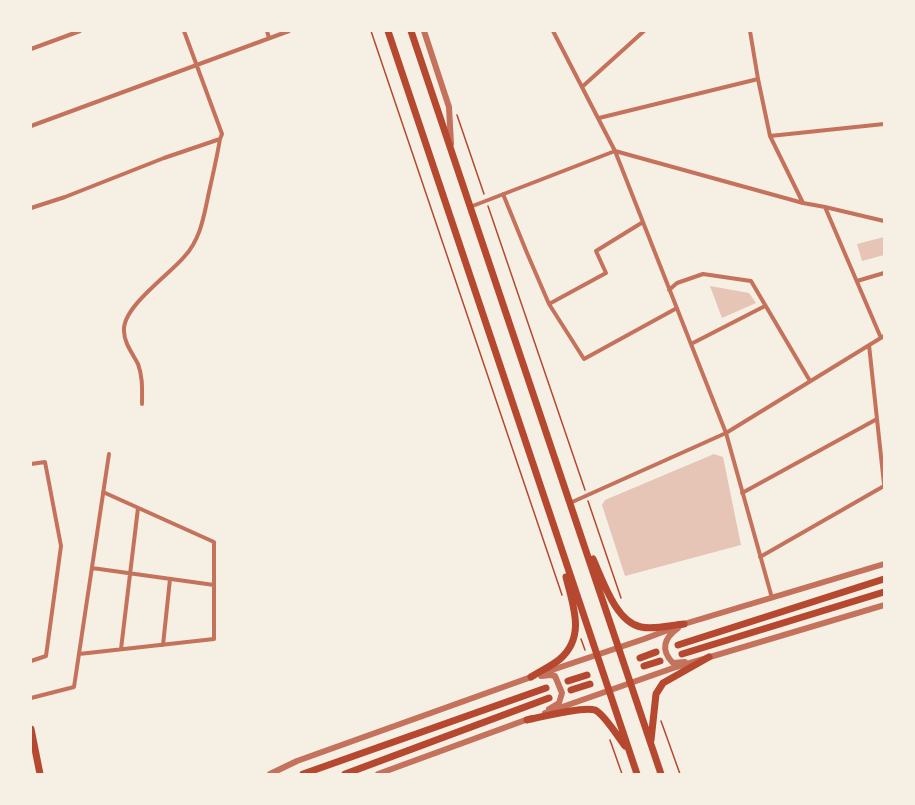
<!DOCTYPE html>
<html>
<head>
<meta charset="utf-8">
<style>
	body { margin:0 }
	#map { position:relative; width:915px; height:805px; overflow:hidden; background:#f6efe4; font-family:"Alegreya Sans",sans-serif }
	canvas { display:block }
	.frame { position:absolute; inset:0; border:32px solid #f6efe4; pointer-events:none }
</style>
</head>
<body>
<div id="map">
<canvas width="915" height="805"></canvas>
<div class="frame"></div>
</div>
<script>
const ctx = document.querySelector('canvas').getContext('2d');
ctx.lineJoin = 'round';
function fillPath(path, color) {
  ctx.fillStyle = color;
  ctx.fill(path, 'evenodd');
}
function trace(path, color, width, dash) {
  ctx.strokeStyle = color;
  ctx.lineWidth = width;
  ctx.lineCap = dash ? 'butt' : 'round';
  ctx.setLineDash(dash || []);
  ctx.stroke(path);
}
const building = new Path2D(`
	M884,237V255L862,261L857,244Z
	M710,286L749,293L756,303L722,318Z
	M714,454L723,457L741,545L625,576L602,505L605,500Z`);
const path = new Path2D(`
	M371,31L562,595
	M457,115L484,194
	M488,206L585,490
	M588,501L621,598
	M581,639L585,650
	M661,721L680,774
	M610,740L622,774`);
const minor = new Path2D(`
	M267,31L269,38
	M750,31L758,79L770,136L803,203
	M31,49L80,31
	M582,87L644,31
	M599,118L758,79
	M31,126L289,31
	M770,136L884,124
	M503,194L527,253L549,304L584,359L677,308
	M470,207L615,151L553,31
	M825,207L884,221
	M31,208L65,197L164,158L220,139L222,134L218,123L184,31
	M857,281L884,273
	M669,290L677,283L703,274L751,281L810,381
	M549,304L606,273L596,251L643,222
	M691,344L765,306
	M869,345L884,484
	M142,404C142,390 143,377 138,364C133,354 124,343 124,331C122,307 170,274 184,257C201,239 204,215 209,192C213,174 217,157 220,139
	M31,464L45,462L61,546L46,656L31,661
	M742,493L877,419
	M570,503L726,433L884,336
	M760,557L884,486
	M92,568L214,585
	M772,598L726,433L615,151L803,203L825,207L881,338
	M163,645L170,579
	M121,649L138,508
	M79,654L214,639V542L103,492
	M31,698L74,687L109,454`);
const tertiary = new Path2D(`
	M424,31L449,107L451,144
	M678,628C664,638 660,650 673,663L685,662
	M543,673L644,639L684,624L884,564
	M541,676L551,675L555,676L562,693L559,703L549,709
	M545,713L676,667L884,605
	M270,774L297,761L534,676
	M378,774L531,718`);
const primary = new Path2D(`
	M388,31L637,774
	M411,31L661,774
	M593,559C603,581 616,622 641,627C655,630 671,625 684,624
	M678,645L884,579
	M682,654L884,592
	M640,658L656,652
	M644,666L660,661
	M531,677C540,671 552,666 560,659C586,636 573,606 566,577
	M568,681L587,675
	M571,690L590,684
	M527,720C541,717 584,706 595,710C604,714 619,738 625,746
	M31,729L40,774
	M651,740L656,694L663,683L709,657
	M303,774L546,688
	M345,774L549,698`);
fillPath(building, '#e6c5b7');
trace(path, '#b5482f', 1.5);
trace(minor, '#c5725c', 4);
trace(tertiary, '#c5725c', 6);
trace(primary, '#b5482f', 7);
</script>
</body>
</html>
